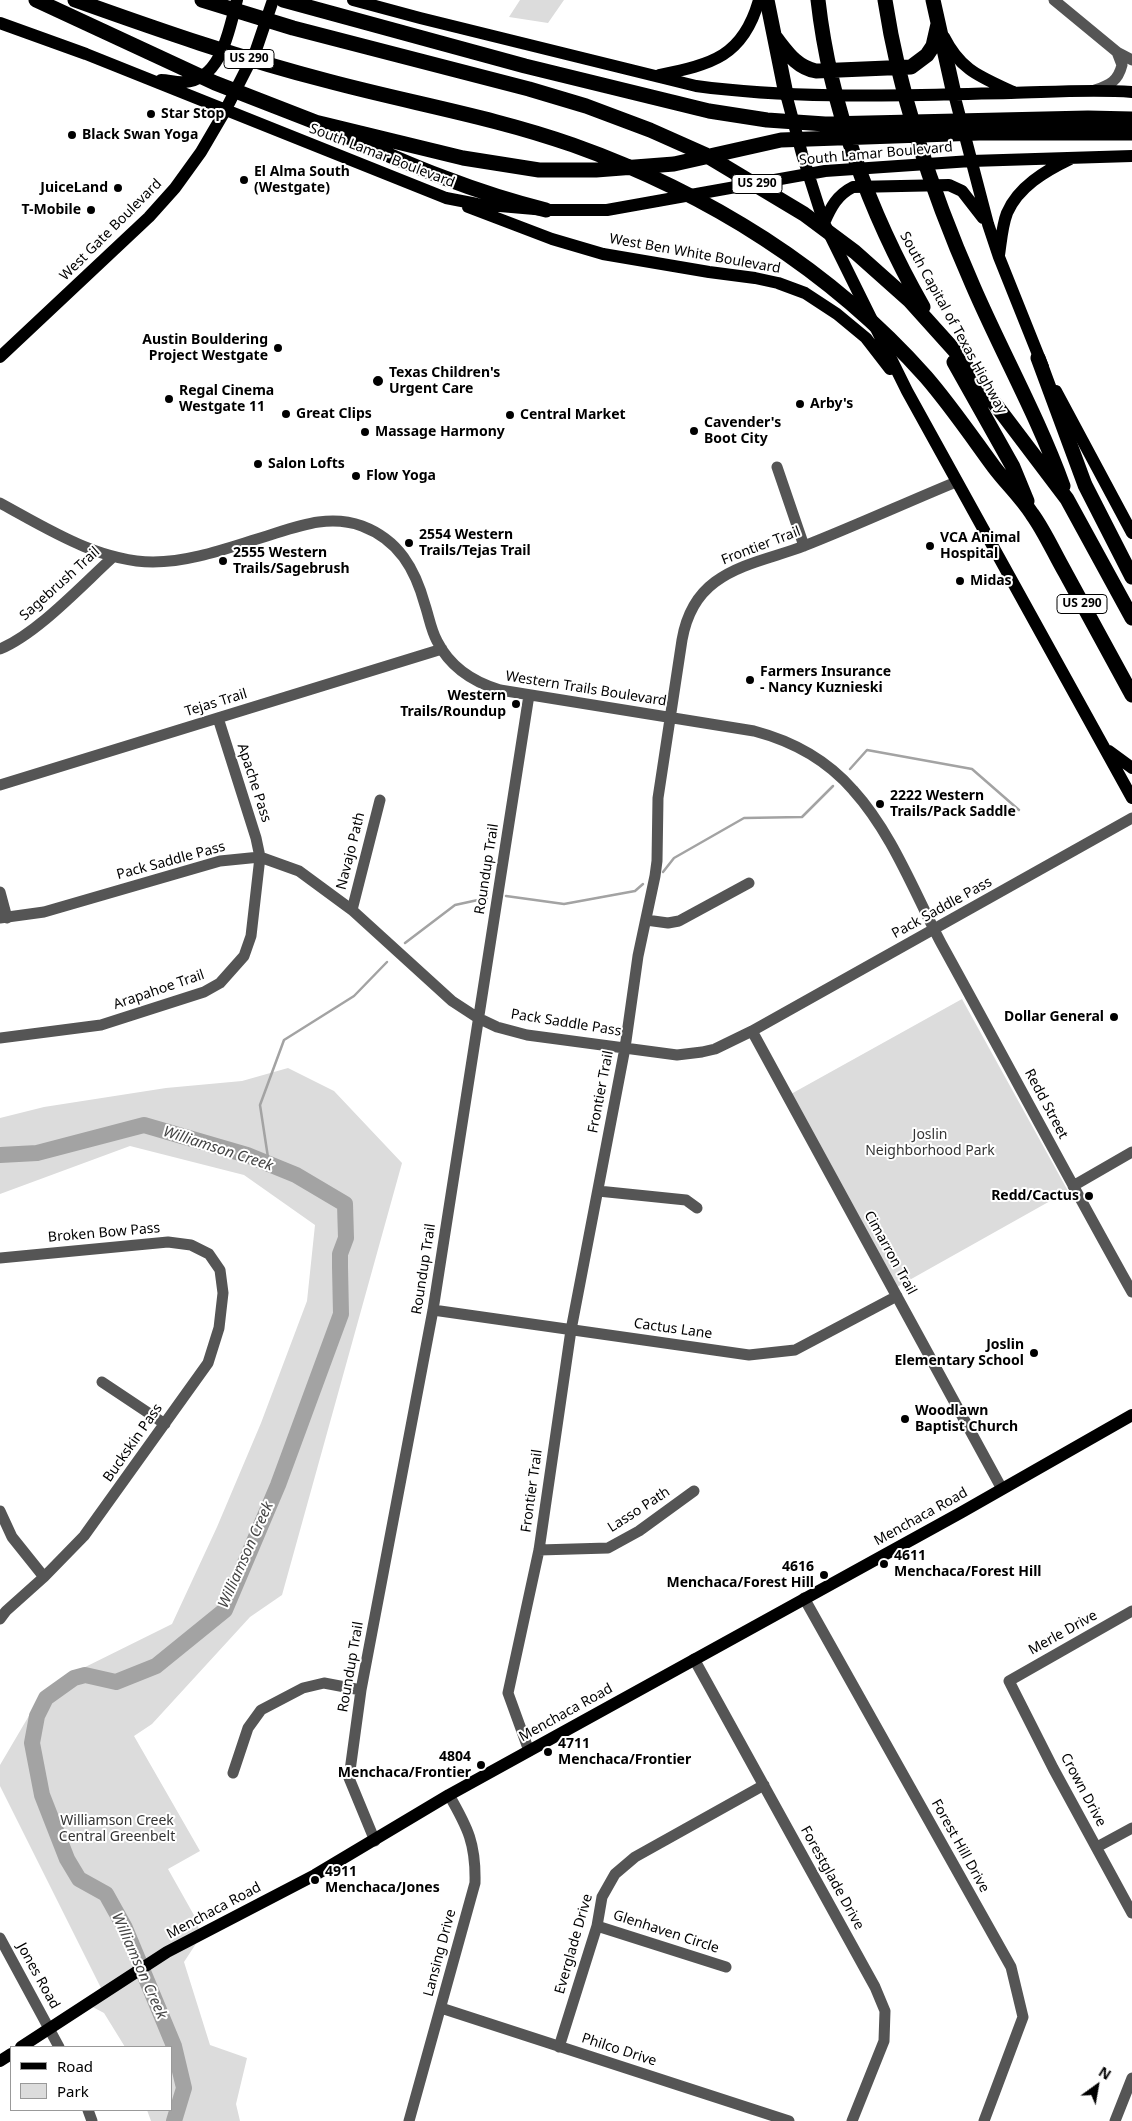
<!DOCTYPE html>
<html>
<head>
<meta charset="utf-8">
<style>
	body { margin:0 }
	#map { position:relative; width:1132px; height:2121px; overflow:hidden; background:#fff; font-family:"Noto Sans",sans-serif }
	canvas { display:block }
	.legend { position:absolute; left:10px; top:2046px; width:162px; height:65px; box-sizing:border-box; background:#fff; border:1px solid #999; margin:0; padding:6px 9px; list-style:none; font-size:15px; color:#000 }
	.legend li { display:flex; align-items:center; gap:10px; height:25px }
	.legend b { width:25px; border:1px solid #999 }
	.north { position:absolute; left:1072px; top:2061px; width:50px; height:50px; -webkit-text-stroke:4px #fff; paint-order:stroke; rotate:32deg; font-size:14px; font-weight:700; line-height:20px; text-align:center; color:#000 }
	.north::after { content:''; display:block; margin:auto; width:18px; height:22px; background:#000; clip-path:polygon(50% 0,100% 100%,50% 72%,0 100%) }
</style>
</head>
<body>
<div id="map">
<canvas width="1132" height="2121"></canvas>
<ul class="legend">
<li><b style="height:6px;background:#000"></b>Road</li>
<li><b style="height:14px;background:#dcdcdc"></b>Park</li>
</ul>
<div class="north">N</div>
</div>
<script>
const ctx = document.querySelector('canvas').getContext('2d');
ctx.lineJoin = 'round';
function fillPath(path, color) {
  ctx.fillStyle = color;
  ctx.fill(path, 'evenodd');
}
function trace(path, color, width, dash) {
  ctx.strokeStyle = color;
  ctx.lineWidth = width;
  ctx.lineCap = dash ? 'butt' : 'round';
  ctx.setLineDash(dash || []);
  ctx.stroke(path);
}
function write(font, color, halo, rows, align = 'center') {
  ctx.font = font + ' "Noto Sans",sans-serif';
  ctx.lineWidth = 4;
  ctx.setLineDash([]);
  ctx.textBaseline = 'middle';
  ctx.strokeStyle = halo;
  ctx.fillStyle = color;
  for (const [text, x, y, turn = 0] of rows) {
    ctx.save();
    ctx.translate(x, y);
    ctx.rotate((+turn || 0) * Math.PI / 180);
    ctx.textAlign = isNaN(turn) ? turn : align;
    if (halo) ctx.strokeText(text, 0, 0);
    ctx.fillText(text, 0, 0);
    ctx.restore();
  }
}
const green = new Path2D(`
	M520,0H564L548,23L509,17Z
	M962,999L1068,1191L897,1287L791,1094Z
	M288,1068L334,1091L402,1163L282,1595L250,1617L152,1724L134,1736L200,1851L168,1869L195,1917L201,1936L184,1962L210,2045L247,2058L236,2104L240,2121H151L147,2110H171V2047H125L104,2013L87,2004L103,1992L0,1786V1765L40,1697L59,1680L172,1624L217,1527L261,1423L307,1301L315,1225L244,1175L130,1146L0,1194V1118L44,1107L166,1088L242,1081Z`);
const stream = new Path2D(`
	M850,769L867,750L972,769L1019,810
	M663,872L674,858L744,818L802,817L833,786
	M506,896L564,904L635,891L643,884
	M405,943L455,905L487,898
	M269,1164L260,1105L284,1040L354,996L387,962`);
const river = new Path2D(`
	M0,1155L37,1153L144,1125L247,1155L296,1175L345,1204L346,1238L340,1254V1267L341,1314L278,1485L225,1610L156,1666L116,1682L85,1675L74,1678L46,1698L37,1716L32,1743L42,1795L67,1859L79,1879L106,1894L125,1928L174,2046L184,2088L174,2121`);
const minor = new Path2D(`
	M1054,0L1117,52L1132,60
	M1095,90C1110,85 1118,81 1122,65L1117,52
	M777,467L804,546
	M0,503C48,529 97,561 153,562C192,562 230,547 267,536C299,526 329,514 362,526C399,540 415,569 425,605C429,617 431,630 437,641C450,667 473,682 500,690L754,731C792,741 827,760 853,790C892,833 914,892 941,943C1005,1059 1067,1176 1132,1292
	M0,649C38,633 82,585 113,557
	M0,785L442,649
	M0,892L7,918
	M352,910L380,800
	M0,918L44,912L220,861L260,857L299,871L352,910L452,1001L478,1018L497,1027L527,1035L677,1055L702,1052L715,1049L752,1031L1132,818
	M646,920L668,923L679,921L749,883
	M752,1031L1002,1489
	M0,1038L101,1025L204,992L220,983L244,956L251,936L260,857L256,838L218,718
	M1073,1186L1132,1152
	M598,1191L686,1200L697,1208
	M0,1258L168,1242L191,1245L209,1254L220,1270L223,1293L219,1328L208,1363L84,1536L44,1577L6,1611L0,1619
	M433,1310L749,1355L795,1350L897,1296
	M102,1382L165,1424
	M0,1511L12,1537L44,1577
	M539,1550L608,1548L639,1531L694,1491
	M804,1598L1011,1967L1023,2017L984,2121
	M1132,1611L1009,1681L1053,1768L1132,1913
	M694,1659L875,1987L885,2011L884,2041L852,2121
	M529,1751L508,1693L539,1550L571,1330L625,1048L638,956L655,876L657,861L658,798L682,640C686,617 696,596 715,582C740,563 776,557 804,546C855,526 905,503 956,482
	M233,1773L248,1728L261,1710L303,1688L324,1683L361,1690
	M375,1841L349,1778L361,1690L433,1310L529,695
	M1097,1847L1132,1828
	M597,1926L726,1967
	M0,1938L59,2047
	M441,2008L789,2121
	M559,2047L597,1926L602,1897L615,1874L635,1857L764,1785
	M88,2110L92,2121
	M409,2121L475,1883C476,1844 468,1828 449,1795
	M1115,2121L1132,2078`);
const major = new Path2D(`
	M353,0L420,18L696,86C800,100 906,95 1011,93C1051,92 1091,89 1132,92
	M0,23L86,54L446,198L477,204L546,210H607L825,171L971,161L1132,156
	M944,37C961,71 981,77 1013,92
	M659,75C712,64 743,57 759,0
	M161,80C169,80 177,83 184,82C222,80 229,29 237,0
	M786,94L802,154L824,223L907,391L1132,798
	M954,94L988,224L999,257L1043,367
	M468,207L552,239L603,254L709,272L755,278L778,283L805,293L837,314L866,338L890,369
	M824,223C831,207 837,195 853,187L949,185L962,191L983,218
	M999,255C1001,242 1002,226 1007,213C1018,187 1045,171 1070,159
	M0,357L149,217L175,188L201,152L225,111L256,50L273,0
	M1056,391L1132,533
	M1109,751L1132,768
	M21,2047L167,1952L315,1875L449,1795L962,1512L1132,1415
	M0,2061L11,2054`);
const highway = new Path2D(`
	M36,0L215,83L323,125
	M75,0C159,30 242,59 328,81C410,103 494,117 573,145C708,193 831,270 926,377C951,406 972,437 994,467C1006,483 1021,497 1032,514C1045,532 1054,553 1065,572C1087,613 1110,654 1132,695
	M202,0L293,28L529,89L586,106L650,130L704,154L804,214L855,252L910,301L955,351L1067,499L1132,618
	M283,0L525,66L709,111L767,120L825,124L1088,118L1132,119
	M767,0L786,94
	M818,0C830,107 870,214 923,307
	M885,0C900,98 933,195 973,286C1002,353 1038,417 1063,486
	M933,0L954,94
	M775,37C787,52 796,67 816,71L911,67L927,55L933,46L938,24
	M315,122L463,158L539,170H596L674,164L781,140L979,133H1132
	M344,135C409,165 476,193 546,210
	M1038,358L1085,485L1132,577
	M954,362L1013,467L1027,501`);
const markers = [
	[151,114,5,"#000"],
	[72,135,5,"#000"],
	[244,180,5,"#000"],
	[118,188,5,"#000"],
	[91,210,5,"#000"],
	[278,348,5,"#000"],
	[378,381,6,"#000"],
	[169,399,5,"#000"],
	[800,404,5,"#000"],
	[286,414,5,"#000"],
	[510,415,5,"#000"],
	[694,431,5,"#000"],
	[365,432,5,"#000"],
	[258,464,5,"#000"],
	[356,476,5,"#000"],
	[409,543,5,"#000"],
	[930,546,5,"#000"],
	[223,561,5,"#000"],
	[960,581,5,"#000"],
	[750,680,5,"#000"],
	[516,704,5,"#000"],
	[880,804,5,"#000"],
	[1114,1017,5,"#000"],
	[1089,1196,5,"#000"],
	[1034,1353,5,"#000"],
	[905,1419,5,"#000"],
	[884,1564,5,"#000"],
	[824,1575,5,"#000"],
	[548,1752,5,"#000"],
	[481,1765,5,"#000"],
	[315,1880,5,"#000"]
];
const shields = [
	[249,59,50],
	[757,184,50],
	[1082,604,50]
];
const shieldNames = [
	["US 290",249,59],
	["US 290",757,184],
	["US 290",1082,604]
];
const poiNames = [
	["Star Stop",161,114],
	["Black Swan Yoga",82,135],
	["El Alma South",254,172],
	["(Westgate)",254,188],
	["JuiceLand",108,188,"right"],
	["T-Mobile",81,210,"right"],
	["Austin Bouldering",268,340,"right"],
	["Project Westgate",268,356,"right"],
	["Texas Children's",389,373],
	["Urgent Care",389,389],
	["Regal Cinema",179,391],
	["Westgate 11",179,407],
	["Arby's",810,404],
	["Great Clips",296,414],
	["Central Market",520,415],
	["Cavender's",704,423],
	["Boot City",704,439],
	["Massage Harmony",375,432],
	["Salon Lofts",268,464],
	["Flow Yoga",366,476],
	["2554 Western",419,535],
	["Trails/Tejas Trail",419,551],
	["VCA Animal",940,538],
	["Hospital",940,554],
	["2555 Western",233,553],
	["Trails/Sagebrush",233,569],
	["Midas",970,581],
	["Farmers Insurance",760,672],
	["- Nancy Kuznieski",760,688],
	["Western",506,696,"right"],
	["Trails/Roundup",506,712,"right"],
	["2222 Western",890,796],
	["Trails/Pack Saddle",890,812],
	["Dollar General",1104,1017,"right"],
	["Redd/Cactus",1079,1196,"right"],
	["Joslin",1024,1345,"right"],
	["Elementary School",1024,1361,"right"],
	["Woodlawn",915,1411],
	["Baptist Church",915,1427],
	["4611",894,1556],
	["Menchaca/Forest Hill",894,1572],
	["4616",814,1567,"right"],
	["Menchaca/Forest Hill",814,1583,"right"],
	["4711",558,1744],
	["Menchaca/Frontier",558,1760],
	["4804",471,1757,"right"],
	["Menchaca/Frontier",471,1773,"right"],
	["4911",325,1872],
	["Menchaca/Jones",325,1888]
];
const streetNames = [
	["South Lamar Boulevard",876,154,-5],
	["South Lamar Boulevard",382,156,21],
	["West Gate Boulevard",111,230,-45],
	["West Ben White Boulevard",695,254,10],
	["South Capital of Texas Highway",953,323,61],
	["Frontier Trail",761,546,-21],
	["Sagebrush Trail",60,584,-42],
	["Western Trails Boulevard",586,689,9],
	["Tejas Trail",216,703,-17],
	["Apache Pass",254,783,72],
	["Navajo Path",351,851,-76],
	["Pack Saddle Pass",171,861,-15],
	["Roundup Trail",487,869,-81],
	["Pack Saddle Pass",942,908,-29],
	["Arapahoe Trail",159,990,-19],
	["Pack Saddle Pass",566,1023,9],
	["Frontier Trail",601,1092,-79],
	["Redd Street",1046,1104,62],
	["Broken Bow Pass",104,1233,-5],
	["Cimarron Trail",890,1253,61],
	["Roundup Trail",424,1269,-81],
	["Cactus Lane",673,1329,8],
	["Buckskin Pass",133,1443,-55],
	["Frontier Trail",532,1491,-82],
	["Lasso Path",639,1510,-33],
	["Menchaca Road",921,1517,-29],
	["Merle Drive",1063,1633,-29],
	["Roundup Trail",351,1667,-80],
	["Menchaca Road",566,1713,-29],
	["Crown Drive",1083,1790,62],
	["Forest Hill Drive",960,1846,61],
	["Forestglade Drive",832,1878,61],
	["Menchaca Road",214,1911,-28],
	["Glenhaven Circle",666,1932,18],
	["Everglade Drive",574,1944,-74],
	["Lansing Drive",440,1953,-75],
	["Jones Road",38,1976,61],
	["Philco Drive",619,2050,18]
];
const parkNames = [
	["Joslin",930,1135],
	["Neighborhood Park",930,1151],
	["Williamson Creek",117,1821],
	["Central Greenbelt",117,1837]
];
const waterNames = [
	["Williamson Creek",218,1149,18],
	["Williamson Creek",246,1555,-66],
	["Williamson Creek",139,1966,66]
];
fillPath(green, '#dcdcdc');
trace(stream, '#a3a3a3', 2.5);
trace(river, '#a3a3a3', 16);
trace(minor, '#555', 11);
trace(major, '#000', 12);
trace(highway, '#000', 15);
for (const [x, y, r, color] of markers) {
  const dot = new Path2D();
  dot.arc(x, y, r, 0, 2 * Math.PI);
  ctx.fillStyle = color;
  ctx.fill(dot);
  trace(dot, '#fff', 2);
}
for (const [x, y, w] of shields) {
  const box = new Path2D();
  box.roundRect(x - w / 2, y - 9.5, w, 19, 4);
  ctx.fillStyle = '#fff';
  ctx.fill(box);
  trace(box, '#000', 1);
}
write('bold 12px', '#000', null, shieldNames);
write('bold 14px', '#000', '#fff', poiNames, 'left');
write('14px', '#000', '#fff', streetNames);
write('14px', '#333', '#fff', parkNames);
write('italic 15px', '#444', '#fff', waterNames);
</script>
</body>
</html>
